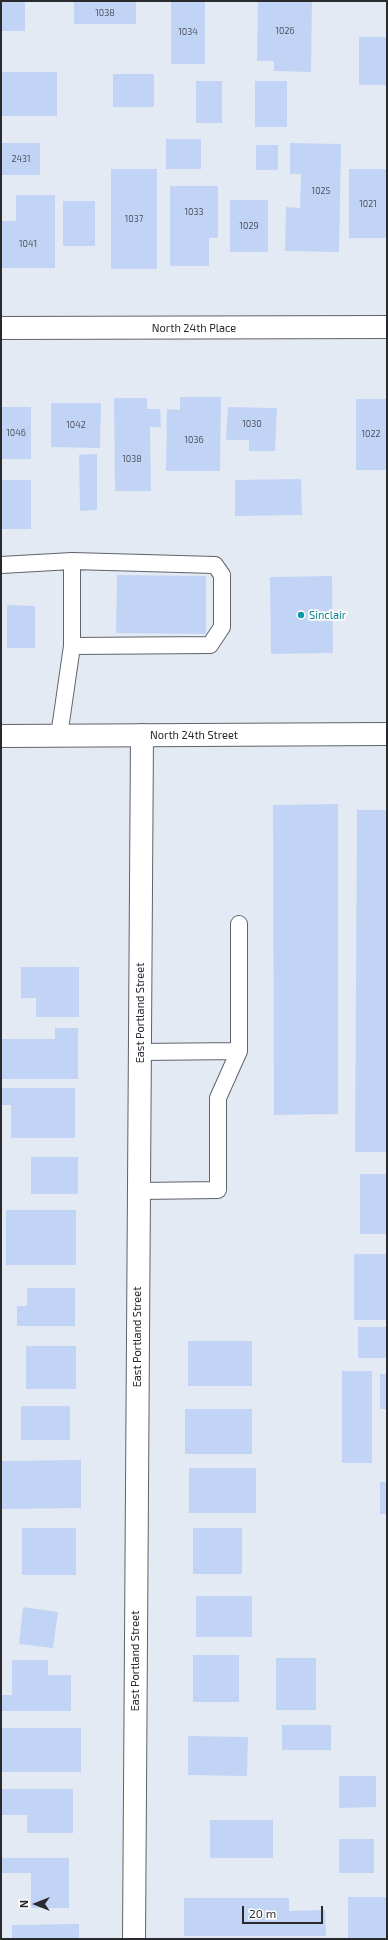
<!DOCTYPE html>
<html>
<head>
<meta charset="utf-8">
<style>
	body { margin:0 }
	#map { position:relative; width:388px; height:1940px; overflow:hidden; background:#e4eaf4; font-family:"Exo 2",sans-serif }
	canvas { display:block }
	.frame { position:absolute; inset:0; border:2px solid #282a2e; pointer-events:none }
	.north { position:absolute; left:16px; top:1884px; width:40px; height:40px; -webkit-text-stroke:3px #fff; paint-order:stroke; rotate:270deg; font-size:11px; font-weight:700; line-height:16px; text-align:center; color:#282a2e }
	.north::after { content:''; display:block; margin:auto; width:14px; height:18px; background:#282a2e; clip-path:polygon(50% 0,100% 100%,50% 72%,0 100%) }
	.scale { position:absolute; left:242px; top:1906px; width:81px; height:18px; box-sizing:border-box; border:2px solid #282a2e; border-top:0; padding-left:5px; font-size:12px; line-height:14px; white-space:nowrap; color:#282a2e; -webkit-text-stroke:3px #fff; paint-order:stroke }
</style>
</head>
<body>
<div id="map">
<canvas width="388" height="1940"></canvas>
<div class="frame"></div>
<div class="north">N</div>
<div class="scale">20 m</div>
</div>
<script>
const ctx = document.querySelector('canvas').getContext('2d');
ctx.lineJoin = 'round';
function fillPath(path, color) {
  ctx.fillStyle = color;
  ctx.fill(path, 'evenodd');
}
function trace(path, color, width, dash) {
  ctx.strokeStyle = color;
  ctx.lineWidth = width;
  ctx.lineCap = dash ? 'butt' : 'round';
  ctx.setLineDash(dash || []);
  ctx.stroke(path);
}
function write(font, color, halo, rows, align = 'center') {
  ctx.font = font + ' "Exo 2",sans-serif';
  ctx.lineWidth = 3.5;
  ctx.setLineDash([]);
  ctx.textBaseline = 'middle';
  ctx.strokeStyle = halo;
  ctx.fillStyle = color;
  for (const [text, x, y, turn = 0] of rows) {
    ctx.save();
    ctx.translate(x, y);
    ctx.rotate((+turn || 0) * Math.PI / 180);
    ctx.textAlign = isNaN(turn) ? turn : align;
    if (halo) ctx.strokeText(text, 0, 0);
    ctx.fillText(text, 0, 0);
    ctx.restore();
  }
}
const building = new Path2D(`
	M1,1H25V31H1Z
	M74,1H136V24H74Z
	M171,1H205V64H171Z
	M258,1H312L311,72L274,71V61H257Z
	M359,37H387V85H359Z
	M2,72H57V116H2Z
	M113,74H154V107H113Z
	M196,81H222V123H196Z
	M255,81H287V127H255Z
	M166,139H201V169H166Z
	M1,143H40V175H1Z
	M290,143L341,144L339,252L285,251L286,207L300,208L301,174H290Z
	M256,145H278V170H256Z
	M111,169H157V269H111Z
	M349,169H387V238H349Z
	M170,186H218V238H209V266H170Z
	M16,195H55V268H1V221H16Z
	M230,200H268V252H230Z
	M63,201H95V246H63Z
	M180,397H221L220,471H166L167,409L180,410Z
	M114,398H147V409H160L161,427H150L151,491H115Z
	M356,399H387V470H356Z
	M51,403H101L100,448L51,447Z
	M1,407H31V459H1Z
	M228,407L277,408L275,451H249V440H226Z
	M97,454V510L80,511L79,455Z
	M301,479L302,515L235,516V480Z
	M1,480H31V529H1Z
	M117,575L206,576V634L116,633Z
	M332,576L333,653L271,654L270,577Z
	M7,605L35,606V648H7Z
	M338,804V1114L274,1115L273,805Z
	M357,810H387V1152H355Z
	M21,967H79V1017H36V998H21Z
	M55,1028H78V1079H1V1039H55Z
	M1,1088H75V1138H11V1105H1Z
	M31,1157H78V1194H31Z
	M360,1174H387V1234H360Z
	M6,1210H76V1265H6Z
	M354,1254H387V1320H354Z
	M27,1288H75V1326H17V1306H27Z
	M358,1327H387V1358H358Z
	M188,1341H252V1386H188Z
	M26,1346H76V1389H26Z
	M342,1371H372V1463H342Z
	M380,1374H387V1409H380Z
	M21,1406H70V1440H21Z
	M185,1409H252V1454H185Z
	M81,1460V1508L1,1509V1461Z
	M189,1468H256V1513H189Z
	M380,1482H387V1514H380Z
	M22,1528H76V1575H22Z
	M193,1528H242V1574H193Z
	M196,1596H252V1637H196Z
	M23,1607L58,1612L53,1648L19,1644Z
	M193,1655H239V1702H193Z
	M276,1658H316V1710H276Z
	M12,1660H48V1675H71V1711H1V1695H12Z
	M282,1725H331V1750H282Z
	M1,1728H81V1772H1Z
	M188,1736L248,1737L247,1776L188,1775Z
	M339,1776H376V1807L339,1808Z
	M1,1789H73V1833H27V1815H1Z
	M210,1820H273V1858H210Z
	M339,1839H374V1873H339Z
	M2,1858H69V1908H31V1873H2Z
	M348,1897H387V1939H348Z
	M184,1898H289V1911L325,1910L326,1936H184Z
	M79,1924V1939H12V1925Z`);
const service = new Path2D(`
	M1,565L72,561V646L210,645L222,627V575L215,565L72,561
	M59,736L72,646
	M140,1052L239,1051V924
	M139,1191L218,1190V1098L239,1051`);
const minor = new Path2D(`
	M1,328L387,327
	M134,1939L142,735`);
const secondary = new Path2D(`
	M1,736L387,734`);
const markers = [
	[301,615,4,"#0f9aa8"]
];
const numberNames = [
	["1038",105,13],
	["1026",285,31],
	["1034",188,32],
	["2431",21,159],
	["1025",321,191],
	["1021",368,204],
	["1033",194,212],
	["1037",134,219],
	["1029",249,226],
	["1041",28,244],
	["1030",252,424],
	["1042",76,425],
	["1046",16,433],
	["1022",371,434],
	["1036",194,440],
	["1038",132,459]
];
const streetNames = [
	["North 24th Place",194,328],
	["North 24th Street",194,735],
	["East Portland Street",140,1013,-90],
	["East Portland Street",137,1337,-90],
	["East Portland Street",135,1661,-90]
];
const cultureNames = [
	["Sinclair",309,615]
];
fillPath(building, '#c2d4f5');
trace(service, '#5e636c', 18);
trace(minor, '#5e636c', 24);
trace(secondary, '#5e636c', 24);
trace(service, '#fff', 16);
trace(minor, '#fff', 22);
trace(secondary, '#fff', 22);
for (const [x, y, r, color] of markers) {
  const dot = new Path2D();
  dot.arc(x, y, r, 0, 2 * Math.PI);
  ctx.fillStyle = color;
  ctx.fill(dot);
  trace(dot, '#fff', 1.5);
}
write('9px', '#4e5460', null, numberNames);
write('11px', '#282a2e', '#fff', streetNames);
write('11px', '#0d838f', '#fff', cultureNames, 'left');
</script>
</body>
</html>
